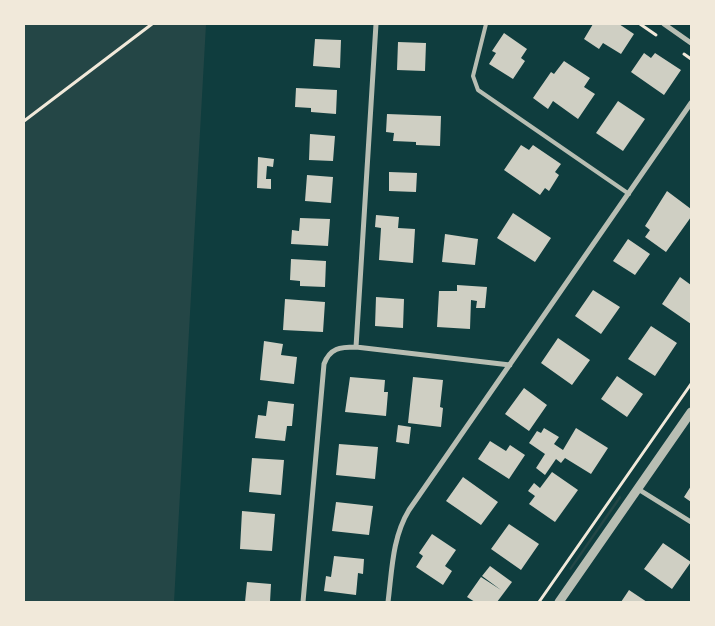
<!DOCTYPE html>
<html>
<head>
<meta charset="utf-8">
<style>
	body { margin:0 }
	#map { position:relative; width:715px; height:626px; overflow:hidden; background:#0f3d3e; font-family:"DejaVu Sans",sans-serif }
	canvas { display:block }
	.frame { position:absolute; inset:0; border:25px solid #f1e9da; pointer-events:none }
</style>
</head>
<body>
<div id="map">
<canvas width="715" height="626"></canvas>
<div class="frame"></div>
</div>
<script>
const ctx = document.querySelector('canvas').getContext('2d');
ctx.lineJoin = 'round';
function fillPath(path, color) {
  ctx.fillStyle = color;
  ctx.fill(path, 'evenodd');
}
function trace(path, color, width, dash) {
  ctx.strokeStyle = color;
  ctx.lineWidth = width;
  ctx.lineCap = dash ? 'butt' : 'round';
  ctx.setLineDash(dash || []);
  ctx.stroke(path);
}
const green = new Path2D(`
	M24,24H206L174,602H24Z
	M620,495L621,498L571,570L569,569Z`);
const building = new Path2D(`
	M593,24H619L634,34L621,54L603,43L599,49L584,39Z
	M504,33L527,49L521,58L525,61L513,79L489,64L496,53L492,51Z
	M315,39L341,40L340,68L313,66Z
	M398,42L426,43L425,71L397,70Z
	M644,53L651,58L655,53L681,70L664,95L631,72Z
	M564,61L590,78L584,87L595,94L578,119L553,101L548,109L533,98L551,72L554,74Z
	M296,88L337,90L336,114L311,112V108L295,107Z
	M618,101L645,119L623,151L596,133Z
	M387,114L441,116L440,146L416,145V142L393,141L394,133L386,132Z
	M310,134L335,136L333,161L309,160Z
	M521,145L529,150L533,145L561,164L555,172L559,175L549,191L545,188L540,195L504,170Z
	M258,157L274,159L273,167L267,166L266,179H271V189L257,188Z
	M389,172L417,173L416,192L389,191Z
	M307,175L333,177L331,203L305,201Z
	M667,191L691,209V217L666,252L645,237L650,230L645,226Z
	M513,213L551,238L535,262L497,238Z
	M376,215L399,217L398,228L415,229L413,263L379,260L381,228L375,227Z
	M300,218L330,219L328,246L291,244L292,230L299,231Z
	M445,234L478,239L475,265L442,262Z
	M628,239L650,254L635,275L613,261Z
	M291,259L326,261L325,287L300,286V281L290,280Z
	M680,277L691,285V324L662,304Z
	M457,285L487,287L485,308H476L477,301L471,300L470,329L437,327L439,291H457Z
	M593,290L620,307L601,334L575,316Z
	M376,297L404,299L403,328L375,326Z
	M285,299L325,302L323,332L283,330Z
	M651,326L677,343L655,376L628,359Z
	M558,338L590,360L572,385L541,363Z
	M264,341L283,344L281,355L297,357L294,384L260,380Z
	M617,376L643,394L627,417L601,399Z
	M350,377L385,380L384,392H388L386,416L345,412Z
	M413,377L443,380L440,407L443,408L441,427L408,423Z
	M524,388L547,405L529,431L505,414Z
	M268,401L294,404L292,426H287L285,441L255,438L258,415L266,416Z
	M398,425L411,427L409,444L396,442Z
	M544,428L559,437L554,444L563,450L576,428L608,448L591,474L565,458L561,463L556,459L545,475L536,468L545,454L529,443L537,431L541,433Z
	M490,441L506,451L510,445L525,455L509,479L478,459Z
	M339,444L378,447L375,479L336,475Z
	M252,458L284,460L281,495L249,492Z
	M552,472L578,490L555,522L529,504L535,496L528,491L534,483L540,488Z
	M463,477L498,502L481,525L446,501Z
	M691,486V502L684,497Z
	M336,502L373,506L369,535L332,531Z
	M242,511L275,514L272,551L240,549Z
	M509,524L539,544L521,570L491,549Z
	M432,534L456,550L445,566L452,571L443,585L416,567L423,556L419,553Z
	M663,543L691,562L672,589L644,569Z
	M334,556L364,559L363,574L358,573L356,595L324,591L326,576L331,577Z
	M490,566L512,582L497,602H475L467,597L481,577L501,590L482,576Z
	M247,582L271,584L270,602H245Z
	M629,590L647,602H621Z`);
const path = new Path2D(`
	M640,24L656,35
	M684,54L691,59
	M24,121L152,24
	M539,602L691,384`);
const service = new Path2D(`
	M486,24L473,76L478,90L629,194`);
const minor = new Path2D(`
	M664,24L691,43
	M356,347L510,365
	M638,489L691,522
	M303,602L324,364C330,348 340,347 356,347L376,24
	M388,602C392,571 392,538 409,510L691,103`);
const tertiary = new Path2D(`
	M559,602L691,412`);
fillPath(green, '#244646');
fillPath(building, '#cfcfc3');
trace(path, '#f1e9da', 3);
trace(service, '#b8beb3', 4);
trace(minor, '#b8beb3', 5);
trace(tertiary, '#b8beb3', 9);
</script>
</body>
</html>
